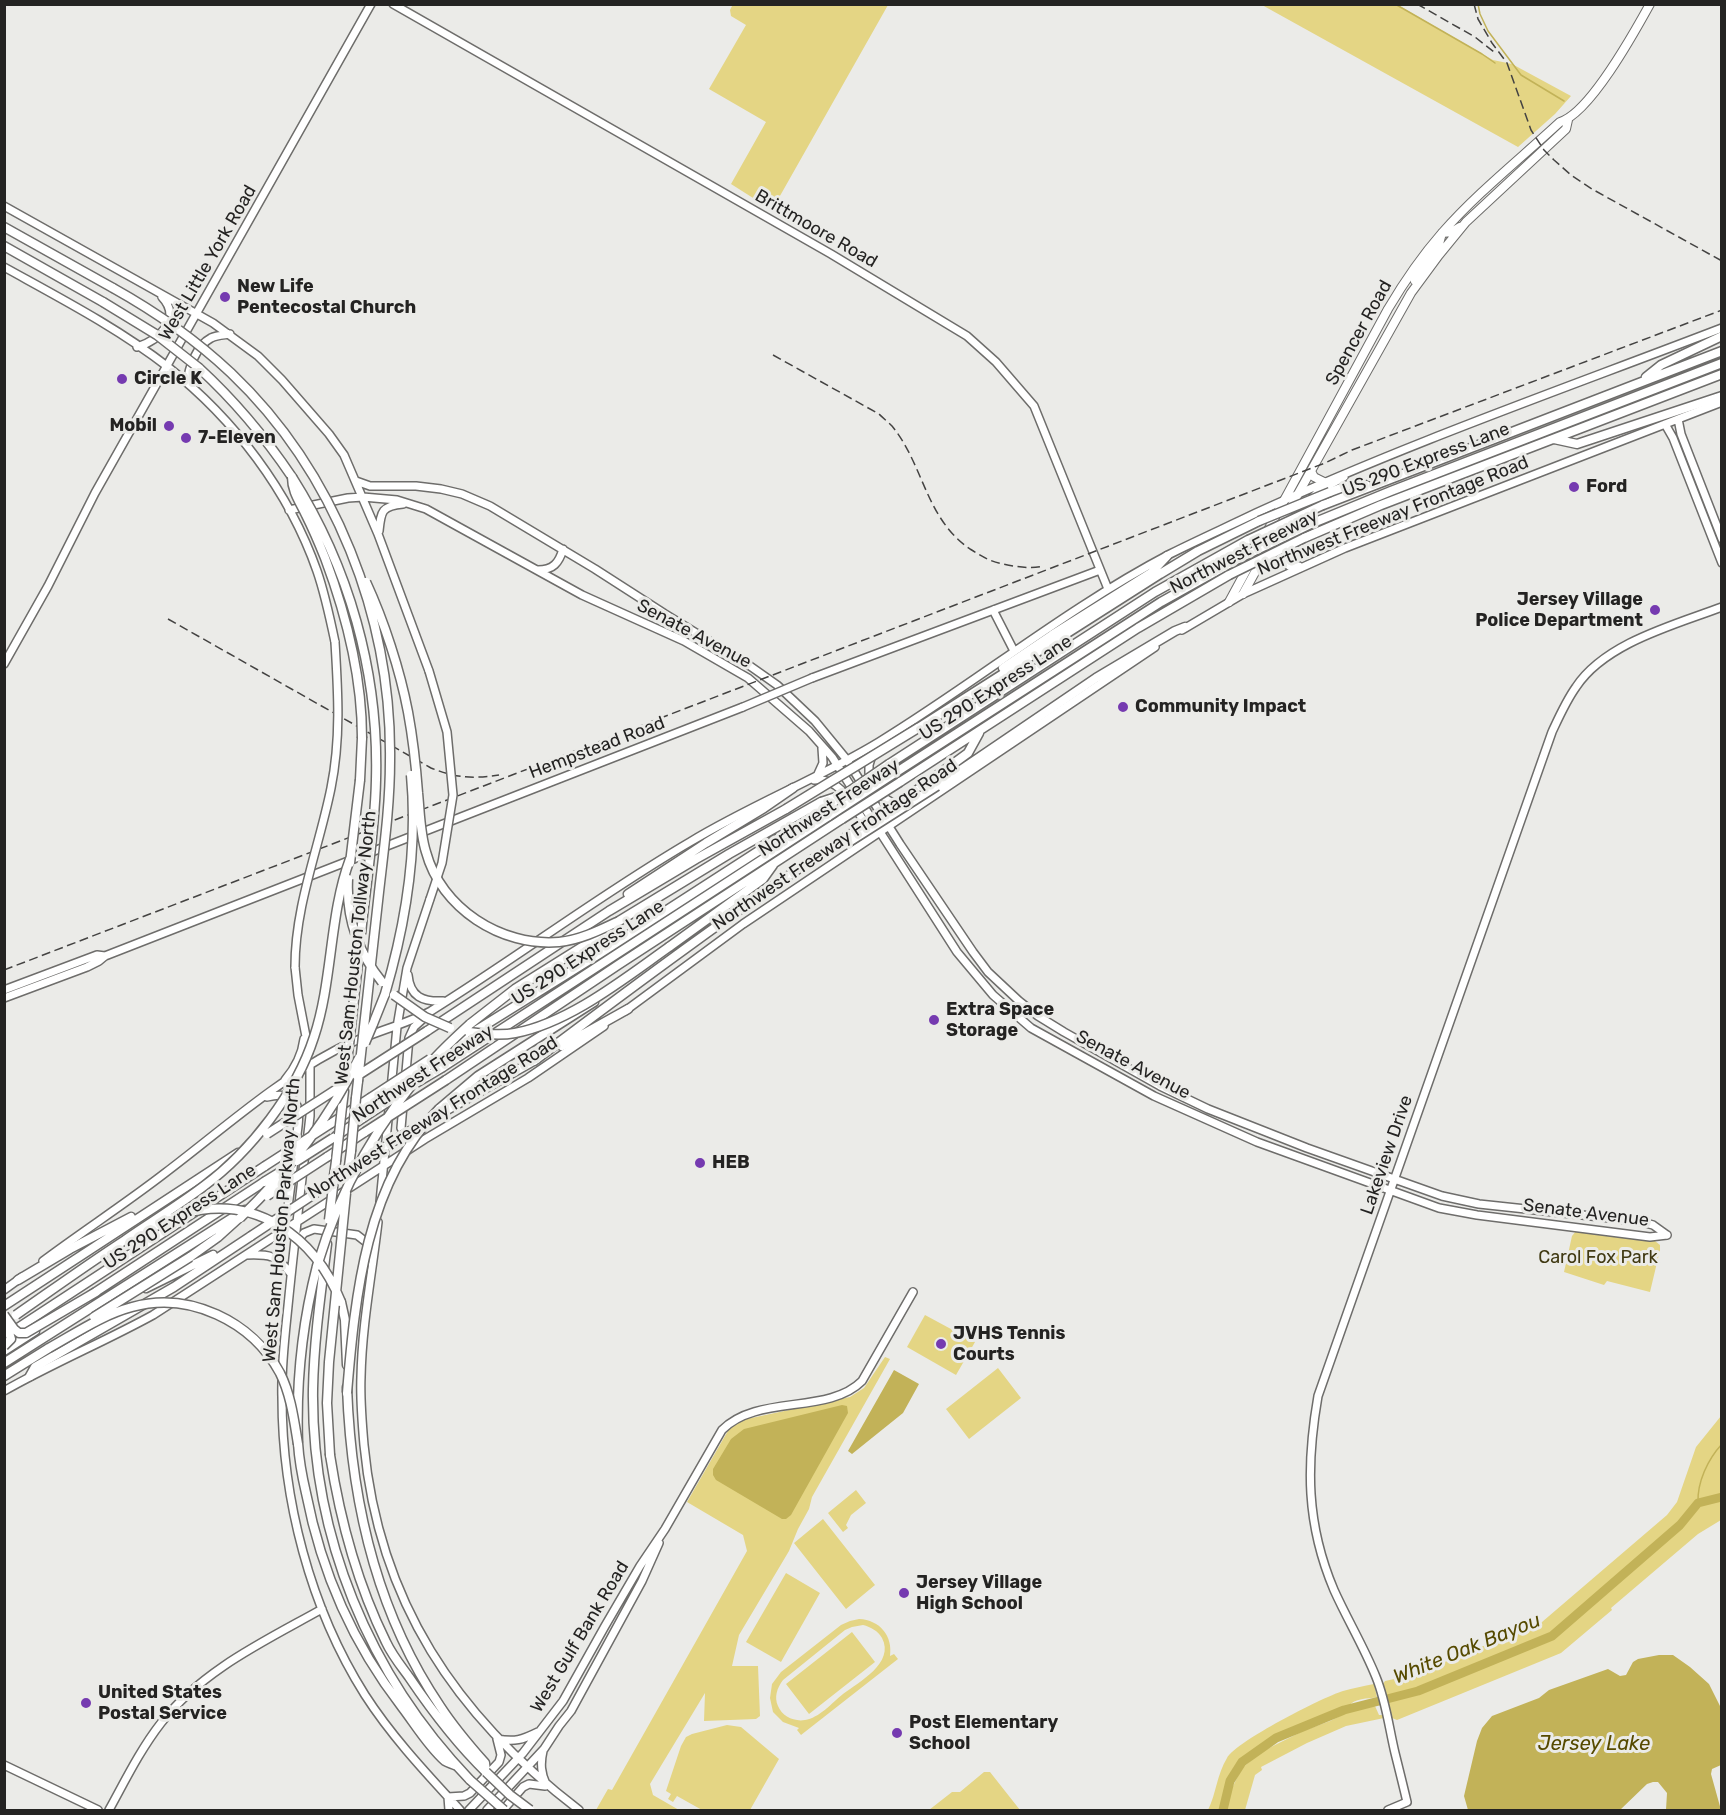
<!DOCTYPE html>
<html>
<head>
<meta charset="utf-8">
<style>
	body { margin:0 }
	#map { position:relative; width:1726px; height:1815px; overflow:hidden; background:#ebebe8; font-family:Rubik,sans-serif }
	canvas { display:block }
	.frame { position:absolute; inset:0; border:6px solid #242322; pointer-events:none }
</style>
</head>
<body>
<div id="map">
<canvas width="1726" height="1815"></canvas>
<div class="frame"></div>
</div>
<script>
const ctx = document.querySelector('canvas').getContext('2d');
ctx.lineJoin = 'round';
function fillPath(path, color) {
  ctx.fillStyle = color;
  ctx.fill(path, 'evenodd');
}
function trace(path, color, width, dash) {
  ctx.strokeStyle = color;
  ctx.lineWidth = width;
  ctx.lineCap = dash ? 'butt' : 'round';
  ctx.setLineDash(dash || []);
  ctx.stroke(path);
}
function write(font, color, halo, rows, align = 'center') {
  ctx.font = font + ' Rubik,sans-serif';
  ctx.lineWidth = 6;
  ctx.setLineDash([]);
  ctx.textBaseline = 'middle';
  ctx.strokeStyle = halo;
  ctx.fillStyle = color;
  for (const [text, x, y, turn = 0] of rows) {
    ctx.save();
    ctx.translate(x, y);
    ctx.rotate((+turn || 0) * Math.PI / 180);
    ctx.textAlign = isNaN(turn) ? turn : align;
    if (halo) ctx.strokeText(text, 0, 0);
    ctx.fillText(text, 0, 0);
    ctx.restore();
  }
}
const green = new Path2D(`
	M733,4L888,5L772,210L731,184L766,122L709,89L746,25L731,16L730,10Z
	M1262,5H1398L1493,60L1512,64L1571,96L1555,114L1518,147Z
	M1576,1231L1655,1241L1660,1245V1250L1650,1292L1607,1281L1604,1285L1564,1272L1572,1236Z
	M925,1315L975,1342L956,1375L907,1347Z
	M885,1357L890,1359L812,1497L809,1509L798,1529L789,1551L739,1635L732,1666H758L760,1716L756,1719L704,1721L705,1693L650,1784L653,1795L679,1810H596L608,1789L612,1790L747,1551L743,1535L687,1502L729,1429L742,1420L850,1397L864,1388Z
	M998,1368L1021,1398L969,1439L946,1409Z
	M1721,1416V1520L1698,1534L1611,1608L1612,1610L1561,1653L1397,1720L1392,1718L1383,1684L1385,1681L1413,1675L1542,1622L1667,1515L1677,1502L1696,1447Z
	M856,1490L866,1503L851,1515L846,1525L848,1528L843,1532L828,1513Z
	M823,1519L875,1585L846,1609L794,1543Z
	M786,1573L820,1593L781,1662L746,1642Z
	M859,1619C880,1620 893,1636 890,1656L894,1654L898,1659L801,1735L797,1730L799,1728L783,1722L773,1712L770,1698L772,1684L781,1672L841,1625L850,1621ZM863,1625C871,1627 878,1631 882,1638C895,1663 859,1682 843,1694C832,1703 819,1718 805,1720C794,1722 782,1716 778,1706C774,1697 777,1688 783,1680L845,1630L852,1627Z
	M852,1632L875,1662L809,1714L786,1684Z
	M1374,1684L1377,1697C1368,1699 1354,1698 1349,1706C1315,1718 1281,1729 1252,1751C1247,1755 1241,1758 1237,1763C1226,1777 1223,1793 1220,1810H1208C1216,1794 1217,1774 1227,1758C1237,1741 1321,1698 1343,1691C1353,1688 1364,1686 1374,1684Z
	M1375,1706L1379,1715H1383L1384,1718L1346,1726L1307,1743L1261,1767L1262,1770L1255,1775L1245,1810H1225L1229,1794L1242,1768L1261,1752L1303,1731L1330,1721L1346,1713Z
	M727,1725L741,1727L779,1759L750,1810H702L677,1796L673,1802L668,1799L671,1794L666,1791L681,1746L686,1737L692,1734Z
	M984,1772H990L1020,1810H929L952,1792H960Z`);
const water = new Path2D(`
	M894,1370L919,1384L903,1413L852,1454L848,1451Z
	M842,1405L847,1406L848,1413L791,1515L786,1519H782L716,1480L713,1475V1469L731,1439L744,1429Z
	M1659,1655H1673L1690,1667L1709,1684L1721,1708V1765L1712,1769L1711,1774L1721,1810H1666L1667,1793L1658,1782H1653L1647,1784L1620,1810H1468L1464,1796L1477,1741L1482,1728L1492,1716L1539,1698L1549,1690L1608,1669L1620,1676L1626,1675L1633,1662L1638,1659Z`);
const stream = new Path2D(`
	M1395,4L1482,54L1495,63
	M1478,4L1480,14L1488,31L1521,75L1564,101
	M1698,1503C1697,1482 1708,1459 1722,1444`);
const river = new Path2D(`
	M1223,1810L1230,1781L1242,1762L1276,1738L1344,1710L1418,1691L1552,1636L1680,1525L1698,1503L1722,1497`);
const secondary = new Path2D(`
	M393,4L831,254L967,336L996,362L1034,406L1108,589
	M4,206L213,323L258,356L282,380L329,434L344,455L378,534L429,671
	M4,267C60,298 118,328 168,367C234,419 289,491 317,571C325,594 330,618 335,642
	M137,347C160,340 182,318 162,297
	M187,383C189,367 196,346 211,338C217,335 224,335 230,334
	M1678,419L1681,434L1722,539
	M1665,424L1673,438L1722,563
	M356,481L370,486H416L441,489L462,494L490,506L595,569L665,614L750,666L777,685L815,721L847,760L900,844L973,952L988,972L1019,1001L1038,1016L1064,1032L1160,1086L1208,1109L1307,1148L1442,1196L1479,1204L1638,1221L1653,1225L1667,1235
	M1313,497L1319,491L1344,477
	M289,510L348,498L363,497L397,500L426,509L582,595L684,641L748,678L809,731L832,757L957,952L993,995L1031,1028L1154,1096L1257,1142L1439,1208L1477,1215L1650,1237L1667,1235
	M379,531C381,512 381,506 403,504
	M1299,566H1289L1284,560L1306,513
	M538,570C553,570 559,563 563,549
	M993,610L1014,651
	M1182,630L1243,594L1345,548L1722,402
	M4,664L48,586L95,493L371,4
	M812,678L1100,570
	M872,755L869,765V773L886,799L898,806
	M818,774L823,763L822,748
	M814,780C839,776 853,805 865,823V827
	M295,967L298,995L309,1052
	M408,975C410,997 423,1002 443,1001
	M4,990L97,955L105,956
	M4,998L87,967L99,961L105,956L743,707
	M625,1011L743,924L1155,647
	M285,1080C296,1067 302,1055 304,1039
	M267,1097C309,1087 298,1122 295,1149
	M417,1139C409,1139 405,1136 401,1128L409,1038L414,1027L425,1017
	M307,1142L310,1116V1063
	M305,1153C299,1204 293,1255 288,1306C285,1336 281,1367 282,1397C282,1499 310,1608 365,1695C392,1737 427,1774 460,1810
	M380,1202L397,1027L407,968L430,899
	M378,1222C372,1274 362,1325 361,1377C360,1399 362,1422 364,1445C379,1602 456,1716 579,1810
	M277,1229L288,1207L294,1160
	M295,1244L304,1233L314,1229L357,1235L366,1242L369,1247
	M246,1255C269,1254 277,1255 291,1274
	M43,1261C83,1231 125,1204 165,1173C218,1133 275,1082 334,1051C365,1034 400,1027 431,1011C518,957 601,894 690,842C751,805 818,779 879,742C977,682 1067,608 1170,554C1198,540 1227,527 1256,513C1408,443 1566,388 1722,328
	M4,1290L22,1277
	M4,1391C53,1363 104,1342 153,1315L425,1139L528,1078L604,1026
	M543,1751C540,1764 541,1773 546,1784
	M4,1765L98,1810
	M448,1797L464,1796L470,1793L499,1762L501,1755L497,1739C515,1742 522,1740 538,1732
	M448,1797L449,1810
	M109,1810C125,1781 140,1750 161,1723C202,1670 265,1641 322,1609
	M469,1810L523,1753L563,1701L605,1626L640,1566L665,1529L722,1430C757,1394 828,1415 862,1381L913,1292
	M487,1810L544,1749L559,1726L571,1711L642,1581L659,1543
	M503,1810L523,1787L529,1784L545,1786
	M1388,1810L1407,1802C1403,1785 1399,1769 1395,1753C1389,1728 1386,1701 1376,1677C1364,1647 1347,1619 1334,1590C1306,1524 1306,1465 1318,1396L1552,732C1559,717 1566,701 1576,687C1605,643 1674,625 1722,607`);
const primary = new Path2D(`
	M1415,281L1424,263L1439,244L1442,233L1452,232L1460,227
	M1311,471L1314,477L1324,482
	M1243,594L1298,494L1411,293L1439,255L1466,222L1566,129L1568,120
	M1229,602L1388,309C1404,282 1421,257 1442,233C1477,193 1520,159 1560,122C1590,113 1634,33 1650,4`);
const highway = new Path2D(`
	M4,227L113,288
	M4,246L103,302
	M199,368C235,401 265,437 292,477
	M1646,377L1661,365L1722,336
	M1554,439L1577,444L1722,396
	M1330,492L1349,485H1366
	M1323,505L1722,351
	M1313,523L1391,491L1722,363
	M1304,538L1381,505L1722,374
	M1003,668L1052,635L1151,573L1167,556
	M918,728L1160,574L1198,551L1259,521
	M889,764L1155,592L1248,540
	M895,773L1161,602L1238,559
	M360,780L362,738
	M900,782L1138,628L1229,575
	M937,786L1096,678L1175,631L1185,627
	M909,796L968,753L979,733
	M628,894L706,843L764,808L793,788
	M669,947L763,879L773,865
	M373,1024L385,994
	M470,1024L515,989L606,932L619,921L729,854L821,802
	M427,1031L609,911L696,859L786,809
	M562,1046L628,1009
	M448,1048L599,954L825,808
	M534,1061C635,985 737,909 843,839
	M443,1067L829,816
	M446,1080L618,965L842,819
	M356,1098L358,1081
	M342,1107L344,1091
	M439,1109L478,1076L594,1002
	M431,1119L537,1059
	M330,1124L370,1098
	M336,1136L363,1118
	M327,1157L365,1132
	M349,1166L351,1151
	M334,1176L336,1161
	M327,1244C321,1292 314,1340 313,1389C311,1535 369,1675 470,1780
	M190,1257L218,1237L239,1218
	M317,1266C302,1324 296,1383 298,1443C299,1459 302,1476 306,1493C321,1570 353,1644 402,1707C415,1724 428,1746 445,1761C448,1763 453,1764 457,1766
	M18,1280L70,1249L131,1217
	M146,1288L213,1255
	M91,1295L264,1182
	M341,1302L345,1320L347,1365
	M4,1306L238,1153
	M4,1337L265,1166
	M4,1351L35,1331
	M4,1363L245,1210
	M4,1376L49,1348
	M30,1376L35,1367L174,1287L251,1236
	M347,1387C351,1499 376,1612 440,1706C453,1726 469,1745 485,1763L486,1772
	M330,1455C340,1520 357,1583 386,1642C392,1655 401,1666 409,1677C432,1711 456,1743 486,1772`);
const rail = new Path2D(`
	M1417,4L1475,37L1494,52
	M1474,4L1478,19L1492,43L1507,63L1531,130L1544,150L1554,160L1571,175L1592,189L1722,261
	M773,355L879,414C883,418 888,422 892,426C924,465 925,518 970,549C981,556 991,562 1003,564C1017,567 1031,569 1044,566
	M168,619L431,768C456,778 472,779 499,775
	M4,970L1325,463L1352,450L1722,310`);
const secondaryBridge = new Path2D(`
	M429,671L447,732L453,795L442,863L430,899
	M743,707L812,678
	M295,967C295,905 319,848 331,788C341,739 338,691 335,642`);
const highwayBridge = new Path2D(`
	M113,288C156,312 195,339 231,373C335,472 392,618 390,761C390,805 384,848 379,892C372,955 365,1018 358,1081
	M103,302L157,335L199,368
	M292,477C349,567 379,672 376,780C375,831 366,883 361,934
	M292,477C292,492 300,502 306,515C313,529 319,543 325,558C346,614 362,677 362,738
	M1259,521L1330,492
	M1248,540L1323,505
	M1238,559L1313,523
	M1229,575L1304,538
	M366,582C384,621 400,670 408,712C413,739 416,766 418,793C420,813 420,833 426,852C441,908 501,947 559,942C580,940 600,930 619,921
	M821,802L836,797
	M825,808L889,764
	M786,809L918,728
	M829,816L895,773
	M842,819L900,782
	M843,839L909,796
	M846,844L937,786
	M350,863L360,780
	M348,879C346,917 358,952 382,982
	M385,994C406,923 418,849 411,775
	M394,995L425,1017L450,1028
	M469,1032C484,1034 500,1036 515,1033C569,1023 625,978 669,947
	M365,1043L373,1024
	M357,1076L427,1031
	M345,1081L359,954
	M416,1083L443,1067
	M370,1098L430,1059
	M363,1118L403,1092
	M365,1132L446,1080
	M267,1134L343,1085
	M351,1151L356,1098
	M297,1161L333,1138
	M336,1161L342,1107
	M265,1166L330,1124
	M264,1182L282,1171
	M267,1196L327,1157
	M240,1218C289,1171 329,1119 359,1058
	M329,1220L334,1179
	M145,1232C158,1225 169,1218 183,1214C255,1193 315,1237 341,1302
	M251,1236L400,1137L424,1123
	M317,1266C340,1189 379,1119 434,1059C445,1047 458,1035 470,1024
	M4,1315L14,1329L19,1333H26L96,1292
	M16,1315C52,1290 88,1264 125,1240C151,1222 179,1205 204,1186C251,1151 296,1093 314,1037C333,980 329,915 350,859
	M94,1317L190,1257
	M4,1346L11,1339L7,1326
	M49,1348C76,1333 102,1315 132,1307C189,1291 252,1321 280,1373C291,1395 294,1420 298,1444
	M347,1393C355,1296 366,1181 439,1109
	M330,1455L327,1403L329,1362L346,1193
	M486,1772L510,1795L530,1810
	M470,1780L504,1810`);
const markers = [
	[225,297,6,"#753ab0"],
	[122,379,6,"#753ab0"],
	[169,426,6,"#753ab0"],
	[186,438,6,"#753ab0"],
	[1574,487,6,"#753ab0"],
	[1655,610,6,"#753ab0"],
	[1123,707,6,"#753ab0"],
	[934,1020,6,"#753ab0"],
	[700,1163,6,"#753ab0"],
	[941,1344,6,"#753ab0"],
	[904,1593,6,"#753ab0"],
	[86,1703,6,"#753ab0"],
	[897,1733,6,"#753ab0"]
];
const streetNames = [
	["Brittmoore Road",816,229,30],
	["West Little York Road",208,263,-60],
	["Spencer Road",1359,333,-61],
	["US 290 Express Lane",1426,460,-21],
	["Northwest Freeway Frontage Road",1393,516,-22],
	["Northwest Freeway",1244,552,-27],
	["Senate Avenue",694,634,28],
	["US 290 Express Lane",996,688,-33],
	["Hempstead Road",597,748,-21],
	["Northwest Freeway",829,808,-33],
	["Northwest Freeway Frontage Road",835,845,-34],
	["West Sam Houston Tollway North",356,948,-84],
	["US 290 Express Lane",588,953,-33],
	["Senate Avenue",1133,1065,28],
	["Northwest Freeway",423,1074,-33],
	["Northwest Freeway Frontage Road",433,1118,-32],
	["Lakeview Drive",1387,1155,-71],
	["Senate Avenue",1586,1213,7],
	["US 290 Express Lane",180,1217,-33],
	["West Sam Houston Parkway North",282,1220,-85],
	["West Gulf Bank Road",580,1637,-59]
];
const poiNames = [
	["New Life",237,287],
	["Pentecostal Church",237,308],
	["Circle K",134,379],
	["Mobil",157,426,"right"],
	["7-Eleven",198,438],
	["Ford",1586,487],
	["Jersey Village",1643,600,"right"],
	["Police Department",1643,621,"right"],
	["Community Impact",1135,707],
	["Extra Space",946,1010],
	["Storage",946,1031],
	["HEB",712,1163],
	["JVHS Tennis",953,1334],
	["Courts",953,1355],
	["Jersey Village",916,1583],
	["High School",916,1604],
	["United States",98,1693],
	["Postal Service",98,1714],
	["Post Elementary",909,1723],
	["School",909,1744]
];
const parkNames = [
	["Carol Fox Park",1598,1258]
];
const waterNames = [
	["White Oak Bayou",1467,1649,-22],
	["Jersey Lake",1594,1744]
];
fillPath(green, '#e4d584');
fillPath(water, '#c2b258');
trace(stream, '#c2b258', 1.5);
trace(river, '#c2b258', 9);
trace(secondary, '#6e6d6b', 10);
trace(primary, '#6e6d6b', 10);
trace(highway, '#6e6d6b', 11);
trace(secondary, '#fff', 7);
trace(primary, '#fff', 8);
trace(highway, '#fff', 8);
trace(rail, '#444342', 1.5, [9, 4.5]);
trace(secondaryBridge, '#6e6d6b', 10, []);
trace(highwayBridge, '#6e6d6b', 11, []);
trace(secondaryBridge, '#fff', 7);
trace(highwayBridge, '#fff', 8);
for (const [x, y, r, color] of markers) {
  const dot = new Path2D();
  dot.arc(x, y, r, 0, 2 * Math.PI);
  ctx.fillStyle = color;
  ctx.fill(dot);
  trace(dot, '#ebebe8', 2);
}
write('18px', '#242322', '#ebebe8', streetNames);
write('bold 18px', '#242322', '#ebebe8', poiNames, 'left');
write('18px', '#403912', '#ebebe8', parkNames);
write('italic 20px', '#564a00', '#ebebe8', waterNames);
</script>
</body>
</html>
